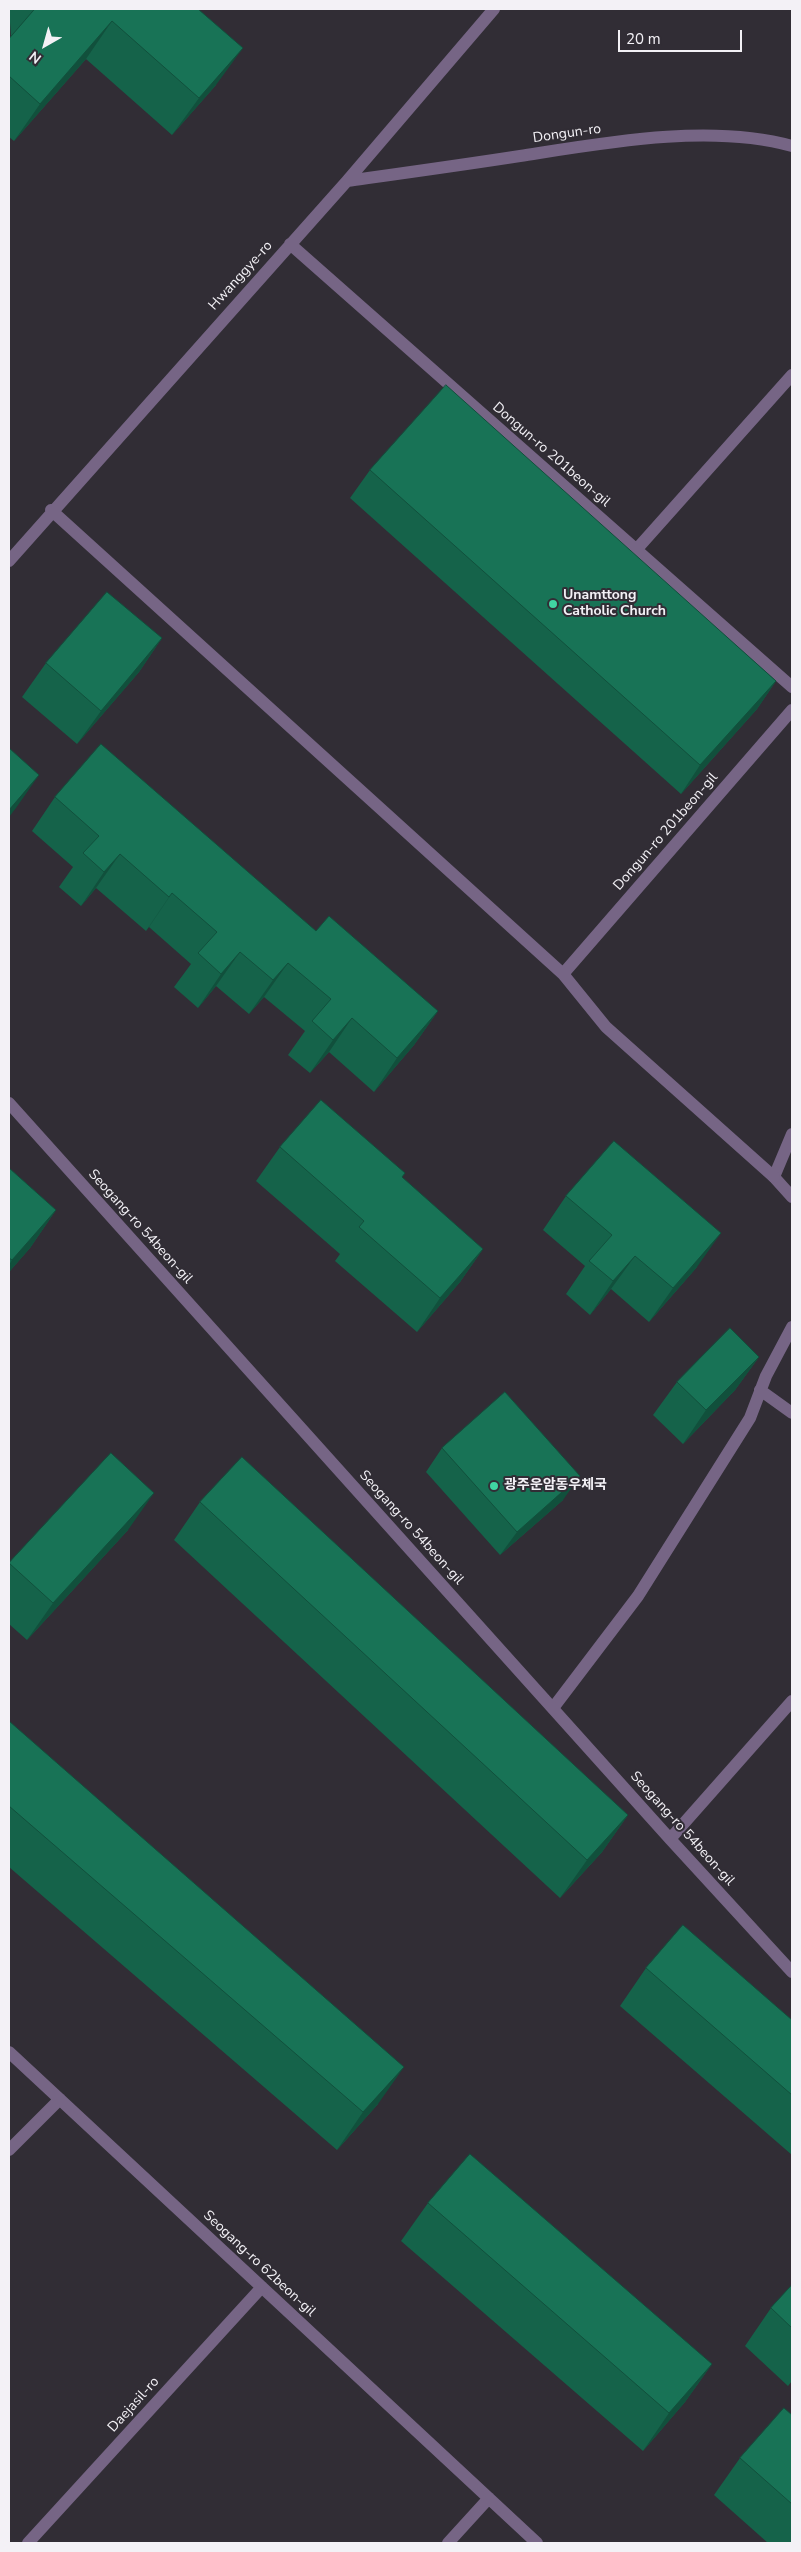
<!DOCTYPE html>
<html>
<head>
<meta charset="utf-8">
<style>
	body { margin:0 }
	#map { position:relative; width:801px; height:2552px; overflow:hidden; background:#312d35; font-family:"Nunito Sans",sans-serif }
	canvas { display:block }
	.frame { position:absolute; inset:0; border:10px solid #f3f1f6; pointer-events:none }
	.north { position:absolute; left:20px; top:20px; width:50px; height:50px; -webkit-text-stroke:4px #312d35; paint-order:stroke; rotate:218deg; font-size:14px; font-weight:700; line-height:20px; text-align:center; color:#f3f1f6 }
	.north::after { content:''; display:block; margin:auto; width:18px; height:22px; background:#f3f1f6; clip-path:polygon(50% 0,100% 100%,50% 72%,0 100%) }
	.scale { position:absolute; left:618px; top:30px; width:124px; height:22px; box-sizing:border-box; border:2px solid #f3f1f6; border-top:0; padding-left:6px; font-size:15px; line-height:18px; white-space:nowrap; color:#f3f1f6; -webkit-text-stroke:4px #312d35; paint-order:stroke }
</style>
</head>
<body>
<div id="map">
<canvas width="801" height="2552"></canvas>
<div class="frame"></div>
<div class="north">N</div>
<div class="scale">20 m</div>
</div>
<script>
const ctx = document.querySelector('canvas').getContext('2d');
ctx.lineJoin = 'round';
function trace(path, color, width, dash) {
  ctx.strokeStyle = color;
  ctx.lineWidth = width;
  ctx.lineCap = dash ? 'butt' : 'round';
  ctx.setLineDash(dash || []);
  ctx.stroke(path);
}
function fillPath(path, color) {
  ctx.fillStyle = color;
  ctx.fill(path, 'evenodd');
}
function write(font, color, halo, rows, align = 'center') {
  ctx.font = font + ' "Nunito Sans","Noto Sans KR",sans-serif';
  ctx.lineWidth = 4;
  ctx.setLineDash([]);
  ctx.textBaseline = 'middle';
  ctx.strokeStyle = halo;
  ctx.fillStyle = color;
  for (const [text, x, y, turn = 0] of rows) {
    ctx.save();
    ctx.translate(x, y);
    ctx.rotate((+turn || 0) * Math.PI / 180);
    ctx.textAlign = isNaN(turn) ? turn : align;
    if (halo) ctx.strokeText(text, 0, 0);
    ctx.fillText(text, 0, 0);
    ctx.restore();
  }
}
const lane = new Path2D(`
	M792,1134L774,1177L792,1197
	M760,1390L792,1413
	M553,1708L638,1596L750,1418L766,1376L792,1327`);
const street = new Path2D(`
	M347,181C404,173 462,165 520,156C603,143 710,123 792,146
	M290,244L792,687
	M51,510L563,974L606,1027L774,1177
	M636,550L792,375
	M9,561L347,181L494,9
	M563,974L792,710
	M9,1103L670,1839L792,1972
	M670,1839L792,1701
	M9,2052L537,2543
	M9,2150L60,2099
	M28,2543L262,2287
	M448,2543L489,2498`);
const wall = new Path2D(`
	M9,9H198L216,85L172,135L86,59L14,141L9,137V39L11,36Z
	M370,470L776,681L757,709L681,794L350,498Z
	M162,638L139,672L77,744L22,697L46,663Z
	M55,797L316,931L438,1011L414,1045L374,1092L329,1052L310,1073L288,1055L305,1031L264,997L249,1014L216,986L198,1008L174,987L191,964L149,927L146,931L96,888L81,906L59,887L73,867L32,831Z
	M280,1147L402,1178L483,1249L460,1282L417,1332L335,1261L340,1254L256,1181Z
	M9,1168L56,1210L30,1248L9,1272Z
	M566,1196L697,1267L649,1322L611,1289L590,1315L566,1294L585,1266L543,1230Z
	M759,1357L735,1390L683,1444L653,1415L677,1382Z
	M442,1448L563,1500L500,1555L426,1472Z
	M111,1453L128,1530L27,1640L9,1624V1564Z
	M200,1502L628,1815L602,1852L560,1898L174,1540Z
	M9,1721L378,2104L337,2150L9,1867Z
	M646,1968L792,2020V2155L620,2006Z
	M428,2203L712,2364L685,2402L643,2451L401,2241Z
	M792,2285V2381L788,2386L745,2346L771,2308Z
	M792,2415V2543H768L714,2495L740,2458Z`);
const shadedWall = new Path2D(`
	M112,21L86,59L14,141L40,104Z
	M243,48L216,85L172,135L199,98Z
	M162,638L139,672L77,744L101,711Z
	M776,681L757,709L681,794L700,765Z
	M39,775L16,808L9,817V810Z
	M120,854L96,888L81,906L104,872Z
	M172,893L149,927L146,931L169,897Z
	M240,952L216,986L198,1008L221,974Z
	M288,963L264,997L249,1014L273,980Z
	M438,1011L414,1045L374,1092L397,1058Z
	M352,1018L329,1052L310,1073L333,1040Z
	M56,1210L30,1248L9,1272V1265L12,1260Z
	M721,1233L697,1267L649,1322L673,1288Z
	M483,1249L460,1282L417,1332L440,1298Z
	M635,1256L611,1289L590,1315L613,1281Z
	M759,1357L735,1390L683,1444L706,1410Z
	M580,1476L563,1500L500,1555L517,1532Z
	M154,1493L128,1530L27,1640L53,1603Z
	M628,1815L602,1852L560,1898L587,1860Z
	M404,2067L378,2104L337,2150L363,2112Z
	M712,2364L685,2402L643,2451L669,2413Z`);
const building = new Path2D(`
	M35,9H198L243,48L199,98L112,21L40,104L9,76V39Z
	M446,385L776,681L700,765L370,470Z
	M107,592L162,638L101,711L46,663Z
	M101,744L316,931L329,916L438,1011L397,1058L352,1018L333,1040L312,1021L331,999L288,963L273,980L240,952L221,974L198,953L217,932L172,893L169,897L120,854L104,872L83,853L99,836L55,797Z
	M9,748L39,775L9,810Z
	M321,1100L405,1173L402,1177L483,1249L440,1298L359,1227L364,1221L280,1147Z
	M614,1141L721,1233L673,1288L635,1256L613,1281L589,1261L612,1235L566,1196Z
	M9,1168L56,1210L12,1260L9,1258Z
	M730,1328L759,1357L706,1410L677,1382Z
	M505,1392L580,1476L517,1532L442,1448Z
	M111,1453L154,1493L53,1603L9,1563Z
	M242,1457L628,1815L587,1860L200,1502Z
	M9,1721L404,2067L363,2112L9,1806Z
	M683,1925L792,2020V2095L646,1968Z
	M470,2154L712,2364L669,2413L428,2203Z
	M792,2285V2328L771,2308Z
	M784,2408L792,2415V2504L740,2458Z`);
const markers = [
	[553,604,5,"#40d4a2"],
	[494,1486,5,"#40d4a2"]
];
const streetNames = [
	["Dongun-ro",567,134,-8],
	["Hwanggye-ro",241,276,-48],
	["Dongun-ro 201beon-gil",551,455,41],
	["Dongun-ro 201beon-gil",666,832,-49],
	["Seogang-ro 54beon-gil",140,1227,48],
	["Seogang-ro 54beon-gil",411,1528,48],
	["Seogang-ro 54beon-gil",682,1829,48],
	["Seogang-ro 62beon-gil",259,2264,43],
	["Daejasil-ro",134,2405,-48]
];
const poiNames = [
	["Unamttong",563,596],
	["Catholic Church",563,612],
	["광주운암동우체국",504,1486]
];
trace(lane, '#766585', 12);
trace(street, '#766585', 12);
fillPath(wall, '#15634a');
fillPath(shadedWall, '#11503c');
fillPath(building, '#187356');
trace(building, '#11503c', 1);
for (const [x, y, r, color] of markers) {
  const dot = new Path2D();
  dot.arc(x, y, r, 0, 2 * Math.PI);
  ctx.fillStyle = color;
  ctx.fill(dot);
  trace(dot, '#312d35', 2);
}
write('14px', '#f3f1f6', '#312d35', streetNames);
write('bold 14px', '#f3f1f6', '#312d35', poiNames, 'left');
</script>
</body>
</html>
